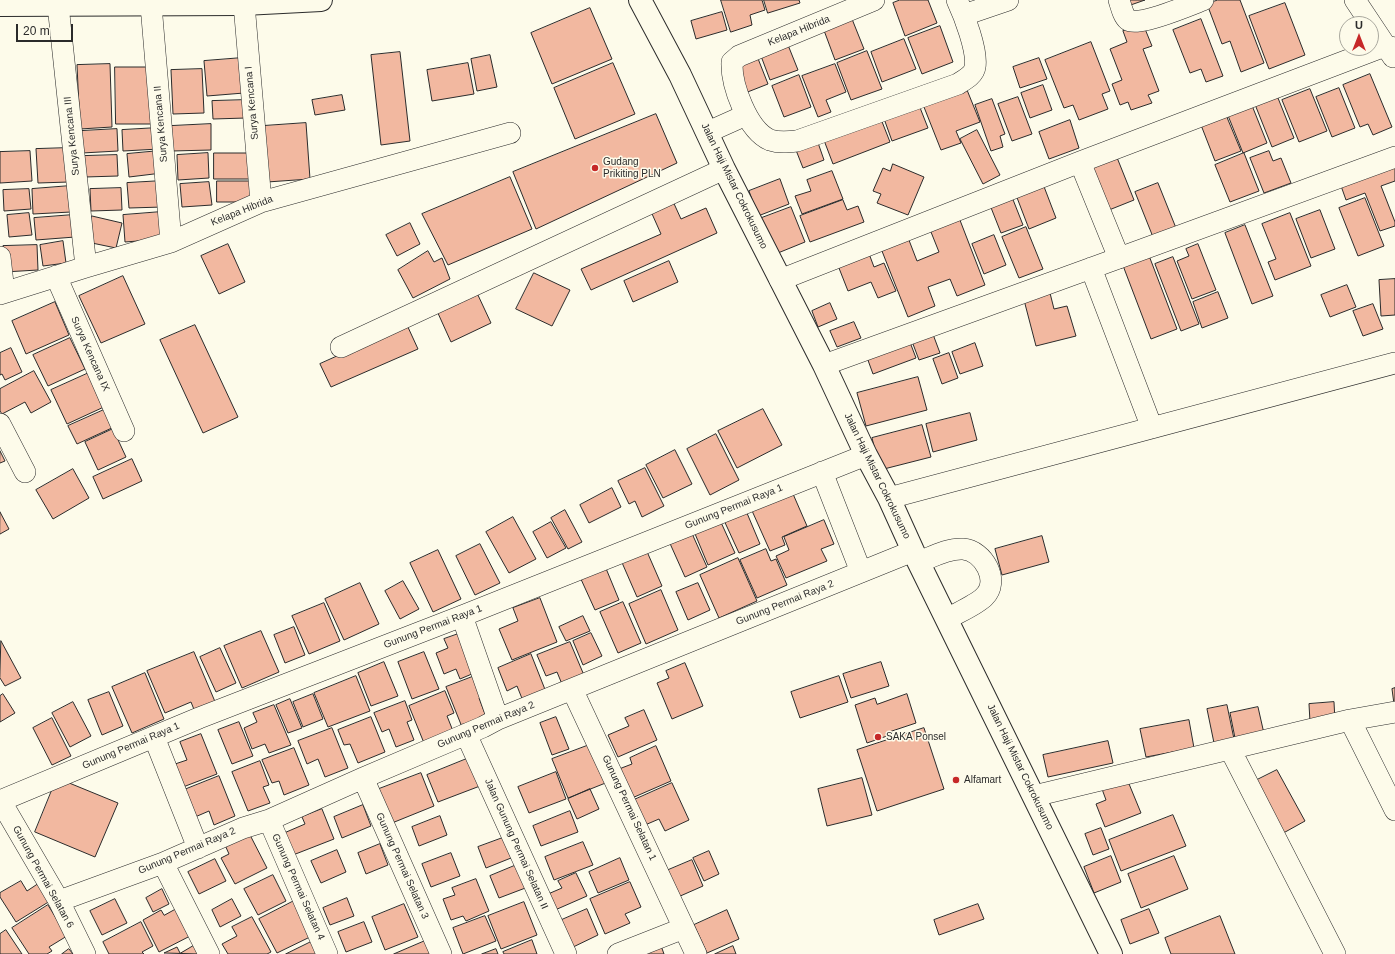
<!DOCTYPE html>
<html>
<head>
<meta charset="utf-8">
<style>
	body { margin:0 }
	#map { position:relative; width:1395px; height:954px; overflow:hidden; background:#fdfbea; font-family:Arial,sans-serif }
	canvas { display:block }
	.north { position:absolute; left:1339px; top:16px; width:40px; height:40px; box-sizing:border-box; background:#fdfbea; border:1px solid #a9a89e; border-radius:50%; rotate:0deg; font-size:11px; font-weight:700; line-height:16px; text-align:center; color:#2b2b2b }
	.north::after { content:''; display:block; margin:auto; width:14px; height:18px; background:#c62828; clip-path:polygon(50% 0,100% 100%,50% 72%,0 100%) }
	.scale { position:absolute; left:16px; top:24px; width:57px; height:18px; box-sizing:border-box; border:2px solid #2b2b2b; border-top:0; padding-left:5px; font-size:12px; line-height:14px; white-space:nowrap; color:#2b2b2b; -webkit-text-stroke:3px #fdfbea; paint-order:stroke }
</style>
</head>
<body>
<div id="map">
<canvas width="1395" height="954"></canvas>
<div class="north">U</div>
<div class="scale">20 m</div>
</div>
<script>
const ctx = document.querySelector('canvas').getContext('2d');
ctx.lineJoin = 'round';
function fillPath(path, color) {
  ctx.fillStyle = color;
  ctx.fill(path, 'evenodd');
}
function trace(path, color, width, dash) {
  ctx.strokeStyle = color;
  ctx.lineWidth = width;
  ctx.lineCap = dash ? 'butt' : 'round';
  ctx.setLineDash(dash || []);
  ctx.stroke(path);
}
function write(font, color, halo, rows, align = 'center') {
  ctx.font = font + ' Arial,sans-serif';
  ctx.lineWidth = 3;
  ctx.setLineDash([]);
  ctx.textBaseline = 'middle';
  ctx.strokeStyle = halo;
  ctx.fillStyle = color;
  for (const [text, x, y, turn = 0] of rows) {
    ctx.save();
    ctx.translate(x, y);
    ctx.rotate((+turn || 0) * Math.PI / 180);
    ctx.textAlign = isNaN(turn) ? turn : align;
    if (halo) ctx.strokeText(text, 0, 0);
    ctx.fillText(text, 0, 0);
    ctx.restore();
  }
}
const building = new Path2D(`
	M721,0H762L765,10L750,15L752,25L731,32Z
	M764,0H799L800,3L768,13Z
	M900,0H928L937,23L905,36L893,3Z
	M1119,0H1145L1122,8Z
	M1218,0H1240L1264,63L1241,72L1230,41L1222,44L1207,4Z
	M1285,3L1305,55L1269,69L1249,16Z
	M590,8L612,59L552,84L531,33Z
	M722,12L727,30L696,39L691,21Z
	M850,14L864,49L835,60L822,25Z
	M1201,19L1223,76L1206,82L1201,69L1190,73L1173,30Z
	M1143,24L1152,46L1143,49L1159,91L1148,95L1152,103L1131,110L1128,102L1120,105L1112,84L1122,80L1110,49L1127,42L1123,31Z
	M940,26L953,62L922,74L908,38Z
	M904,39L916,69L882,82L871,52Z
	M786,40L798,70L770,80L761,56Z
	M1091,42L1110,91L1102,94L1108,109L1079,120L1073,105L1064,108L1045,60Z
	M867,51L882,89L851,100L837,63Z
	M400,52L410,141L381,145L371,55Z
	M490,55L497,87L477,91L471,59Z
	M757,56L768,84L745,93L734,64Z
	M242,58L244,93L207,96L204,61Z
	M1039,58L1047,79L1020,88L1013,67Z
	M468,63L474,94L432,101L427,70Z
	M613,63L635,114L575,139L554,88Z
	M110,64L112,127L80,129L77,65Z
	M835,64L846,92L826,100L831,112L818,117L802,76Z
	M115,67H151L152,124H116Z
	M202,69L204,113L173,114L171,70Z
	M1370,74L1392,127L1373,135L1368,124L1360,127L1343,85Z
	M799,75L811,107L784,117L772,86Z
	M965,85L980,122L956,131L961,143L941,150L922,102Z
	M1043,85L1052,110L1030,118L1021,93Z
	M1339,88L1355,128L1332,137L1316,97Z
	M1310,89L1327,131L1299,142L1282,100Z
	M1276,93L1294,138L1272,147L1254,102Z
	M342,95L345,110L315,115L312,100Z
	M1018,97L1032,134L1012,141L998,104Z
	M992,99L1005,134L1000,136L1003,147L991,151L975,105Z
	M246,100V118L213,119L212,101Z
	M917,100L928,128L892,141L882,113Z
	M1251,103L1267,143L1243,153L1227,113Z
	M656,114L677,163L536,229L513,172Z
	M879,114L890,142L833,164L822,135Z
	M1226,115L1241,151L1215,161L1201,125Z
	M1070,120L1079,148L1049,159L1039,132Z
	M306,123L310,179L267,182L263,126Z
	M211,124V150L172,151L171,126Z
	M157,128L159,149L123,151L122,130Z
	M117,129L118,151L82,153L81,131Z
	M977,130L1000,175L983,184L960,139Z
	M816,137L824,160L803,168L794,145Z
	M68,148L69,182L38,183L36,149Z
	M30,151L32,181L0,183V152Z
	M159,151L162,173L129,177L127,154Z
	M1269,151L1273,161L1281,158L1291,183L1264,193L1250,158Z
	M208,153L209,178L178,180L177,155Z
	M214,153H254V179H214Z
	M1244,153L1259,191L1230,202L1215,165Z
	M117,155L118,176L85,177L84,156Z
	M1116,155L1134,200L1109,210L1091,164Z
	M1395,162V181L1381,186L1395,222V226L1380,231L1365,193L1346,200L1340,183Z
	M893,164L924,177L908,215L877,203L881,194L873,191L883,168L890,171Z
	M832,171L843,199L802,214L795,196L811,191L807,180Z
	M510,177L532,229L448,265L422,214Z
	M780,179L789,204L758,216L749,191Z
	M162,181L163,207L129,208L127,183Z
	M217,181H252V202H217Z
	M209,182L212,205L182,207L180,184Z
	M1158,183L1176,228L1153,237L1135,192Z
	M1043,184L1056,218L1029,229L1016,195Z
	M70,186L71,212L33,214L32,189Z
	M121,188L122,210L91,211L90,189Z
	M29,189L31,209L4,211L3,190Z
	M1010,192L1023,225L1001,233L988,200Z
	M671,197L681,219L706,208L717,233L591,290L581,269L661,234L649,207Z
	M1365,198L1384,246L1358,256L1339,208Z
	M843,200L847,210L858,206L864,222L810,242L800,216Z
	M791,207L805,242L773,255L759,219Z
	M1320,210L1335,249L1311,258L1296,219Z
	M161,212L163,239L125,242L123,215Z
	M29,213L32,235L9,237L7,215Z
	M1290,213L1311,266L1275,280L1268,262L1276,259L1262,224Z
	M73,215L75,237L36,240L34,218Z
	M958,215L985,285L957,296L950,279L928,287L935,306L908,317L880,246L907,235L917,261L939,252L929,227Z
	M92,216L122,223L116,248L87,242Z
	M410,223L420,244L397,256L386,235Z
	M1245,225L1273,296L1252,304L1225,233Z
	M1026,227L1043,269L1019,278L1002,237Z
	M994,235L1006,265L984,274L972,244Z
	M63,241L66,263L43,266L40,245Z
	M228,244L245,282L219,294L201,256Z
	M1198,244L1216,290L1192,299L1177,261L1189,256L1186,249Z
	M37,245L38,270L4,272L3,246Z
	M428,251L434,262L442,258L450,279L413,298L398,270Z
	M868,251L874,267L884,263L896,291L878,298L871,282L848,291L837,263Z
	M1148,253L1177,329L1151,339L1122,263Z
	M1173,257L1199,324L1181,331L1155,264Z
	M669,261L678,282L633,302L624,281Z
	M534,273L570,290L552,326L516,309Z
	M123,276L145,324L101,343L79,296Z
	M1395,279V315L1381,316L1379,280Z
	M1347,285L1356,307L1330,317L1321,295Z
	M1218,292L1228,318L1202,328L1193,302Z
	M477,293L491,323L451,342L437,311Z
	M1050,293L1054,309L1067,306L1076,336L1036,346L1024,300Z
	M55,302L69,335L26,354L12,321Z
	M830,303L837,319L818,327L812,311Z
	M1373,304L1383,329L1363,336L1353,311Z
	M854,322L861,338L837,347L830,331Z
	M195,325L238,417L203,433L160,340Z
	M407,325L418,349L331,387L320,364Z
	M931,329L940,353L919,360L910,336Z
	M908,337L916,358L873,374L865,352Z
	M70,338L85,369L48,386L33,355Z
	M975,343L983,366L960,374L952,352Z
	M11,348L22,372L5,380L2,374L0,375V353Z
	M949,353L958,378L942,384L933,359Z
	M34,371L51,402L31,413L25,402L2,414L0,411V389Z
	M91,372L106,406L67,424L51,390Z
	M918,377L927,410L866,426L857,393Z
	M106,409L114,427L77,444L68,426Z
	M763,409L782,445L737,468L718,431Z
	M970,413L977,440L933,452L926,424Z
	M922,425L931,457L880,470L872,438Z
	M113,429L126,457L98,470L85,442Z
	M716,434L739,480L710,495L687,449Z
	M675,450L692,484L663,498L646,465Z
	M0,451L5,461L0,463Z
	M132,459L142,481L103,499L93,477Z
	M645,468L664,506L642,517L635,501L629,504L618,481Z
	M73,469L89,498L53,519L36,490Z
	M790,487L807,526L782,537L785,545L770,551L749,504Z
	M612,488L621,507L589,523L580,505Z
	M744,506L760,544L739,553L722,516Z
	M565,510L582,542L568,549L551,518Z
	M0,512L9,529L0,534Z
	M513,517L536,559L509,573L486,532Z
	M719,518L735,553L708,565L693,529Z
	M824,520L834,544L821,549L827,561L786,578L776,556L789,550L784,537Z
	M551,522L566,548L547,558L533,532Z
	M690,529L707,567L685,577L668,539Z
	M1042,536L1049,562L1002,575L995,549Z
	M480,544L500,583L475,595L456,556Z
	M645,547L662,586L637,597L620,558Z
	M766,549L771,561L776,559L787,585L757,598L740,560Z
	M438,550L461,599L433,612L410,563Z
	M738,558L757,601L719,618L700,575Z
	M605,566L619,600L595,610L580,577Z
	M403,581L419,609L400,619L385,591Z
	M360,583L379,624L344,640L325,599Z
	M698,583L710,610L688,620L676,592Z
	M661,590L678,630L646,644L629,604Z
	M540,598L557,642L512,660L499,629L518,621L513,608Z
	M623,602L641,643L618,653L600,612Z
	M324,603L340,641L309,654L292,616Z
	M583,616L590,631L566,641L559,627Z
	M294,627L305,655L285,663L274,635Z
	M261,631L279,672L242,688L224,646Z
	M464,632L479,671L460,679L456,669L444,674L436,653L448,648L444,639Z
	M591,633L602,656L583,665L573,641Z
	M1,641L21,678L5,686L0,678Z
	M570,642L586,680L564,689L557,672L546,676L537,655Z
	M220,648L236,683L216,692L200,657Z
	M194,652L216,704L195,712L191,702L165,713L147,671Z
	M424,652L439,689L412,699L398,662Z
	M531,654L546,692L523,701L517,686L507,691L498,668Z
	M384,662L398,696L371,706L358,673Z
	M881,662L889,686L851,698L843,674Z
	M685,663L703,706L672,719L657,683L669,678L666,671Z
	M145,673L164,719L132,733L112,687Z
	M480,674L488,694L479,698L486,717L462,727L446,687Z
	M356,676L370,711L328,727L314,693Z
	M839,676L848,702L800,718L791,692Z
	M1395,688V704H1394L1392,689Z
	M445,691L454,713L447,716L453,731L424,743L409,706Z
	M109,692L123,726L102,735L88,700Z
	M3,694L15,713L0,722V696Z
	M313,694L323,719L303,727L293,702Z
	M907,694L916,723L886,733L887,736L867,743L855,705L875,698L877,704Z
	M290,699L302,728L288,733L276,705Z
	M405,701L412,720L407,722L414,740L396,747L389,729L382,732L374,713Z
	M73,702L91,736L70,747L52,713Z
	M1334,702L1335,721L1310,722L1309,704Z
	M274,705L291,745L269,753L265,744L252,749L244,728L257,722L253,713Z
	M1227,705L1234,739L1214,743L1207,709Z
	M1258,707L1265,738L1236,743L1230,713Z
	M644,710L657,740L618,757L608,735L629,726L625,718Z
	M371,717L385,752L358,763L350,744L344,745L338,730Z
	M556,717L569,749L552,755L540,723Z
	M52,718L71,756L52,765L33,728Z
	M1189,720L1194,748L1146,757L1140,729Z
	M239,722L253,756L232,764L218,730Z
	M332,728L348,768L325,777L318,759L307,764L298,741Z
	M924,728L944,789L877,811L857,750Z
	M201,734L217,774L183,787L175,764L187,760L180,742Z
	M1108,741L1113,763L1048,777L1043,755Z
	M592,744L608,782L568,798L552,759Z
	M656,746L671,781L632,798L619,769L632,764L630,758Z
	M294,748L309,785L284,795L279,781L272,783L262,760Z
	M469,758L480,786L438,802L427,775Z
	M260,761L269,785L263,787L270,803L248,811L232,772Z
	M1277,770L1305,821L1278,836L1249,784Z
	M556,772L566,799L529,813L518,787Z
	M421,773L434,806L392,823L379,789Z
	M219,776L235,816L214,825L209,811L195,817L184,790Z
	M57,778L118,803L95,857L35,832Z
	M862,778L872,815L827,826L818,789Z
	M1127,779L1141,813L1105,827L1096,804L1106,800L1102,789Z
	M672,783L689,820L665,831L659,819L645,825L634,800Z
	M590,789L599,809L577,819L568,799Z
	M363,805L371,826L342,838L334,817Z
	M322,809L334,839L293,855L284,833L305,824L302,817Z
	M570,811L578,832L541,846L533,826Z
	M1173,815L1186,846L1121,871L1109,840Z
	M440,816L447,835L419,846L412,827Z
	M1101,828L1109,849L1093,855L1085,834Z
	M249,833L267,868L235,884L221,858L229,854L225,845Z
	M508,836L516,856L486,868L478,847Z
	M583,842L593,865L554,880L545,857Z
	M380,844L388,865L366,874L358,853Z
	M337,850L346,872L321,883L311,861Z
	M709,851L719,874L704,881L693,858Z
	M451,853L460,876L431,887L422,864Z
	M1111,856L1121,882L1094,893L1084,867Z
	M1174,856L1188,889L1141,908L1128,874Z
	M620,858L629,880L598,893L589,872Z
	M215,859L226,881L199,894L188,872Z
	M692,860L703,886L678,897L666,871Z
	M519,864L528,887L499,898L490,876Z
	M576,873L587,896L555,910L548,894L562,888L558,881Z
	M273,875L286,901L258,915L244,889Z
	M476,879L489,911L466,921L463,916L451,920L443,899L455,895L452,888Z
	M21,881L27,891L39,883L50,901L16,922L0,897V893Z
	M630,882L641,907L625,914L630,923L605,934L590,899Z
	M162,889L169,904L153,912L146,898Z
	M347,898L354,916L330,925L323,908Z
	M115,899L127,923L102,935L90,911Z
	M232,899L241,916L220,927L212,910Z
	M294,901L312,936L277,953L259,919Z
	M524,902L537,935L501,949L488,916Z
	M404,904L418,937L385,950L372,917Z
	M978,904L984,919L939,935L934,920Z
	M48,905L67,936L49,947L52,951L47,954H29L12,928Z
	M180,907L194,934L159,952L143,920L161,910L164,915Z
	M587,909L598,935L569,949L557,922Z
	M1149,909L1159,933L1130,944L1121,920Z
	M727,910L739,939L707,953L694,925Z
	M485,916L496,941L463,954L453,928Z
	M1220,916L1235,954H1171L1165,938Z
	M252,917L271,952L267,954H228L222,944L237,936L232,927Z
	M141,922L153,946L142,952L144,954H109L103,942Z
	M364,922L372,942L346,952L338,932Z
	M6,930L22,954H0V934Z
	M532,940L537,954H504L503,952Z
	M313,941L320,954H286Z
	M425,941L430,954H394Z
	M660,943L664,954H635Z
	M195,945L200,954L164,953L177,947L180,953Z
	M733,946L736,954H715Z
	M69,949L73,954H62Z
	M496,949L498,954H482Z`);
const minor = new Path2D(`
	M874,0L739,56L732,62C731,84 747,130 770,140C779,143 788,142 797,141L958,84C964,80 974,75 975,67C978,51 964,15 957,0
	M1119,0C1121,6 1123,16 1128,20C1138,27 1190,5 1203,0
	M1355,0L1393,57
	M244,4L261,202
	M58,5L86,267
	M151,5L171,242
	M964,15L1008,0
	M708,132L746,115
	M1080,162L1119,258
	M0,257L4,292
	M1091,268L1152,428
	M56,276L124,431
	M780,280L1080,162L1385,46L1395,48
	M0,294L86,267L171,242L261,202L510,133
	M341,347L724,169
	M824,365L1119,258L1395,157
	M0,424L25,472
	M822,472L861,572
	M889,498L1395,363
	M919,562C932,557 948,548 963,549C983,550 1001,581 984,597C976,605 957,613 947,619
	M462,616L498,719
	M572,689L696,954
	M1350,720L1395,810
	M466,734L566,954
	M154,737L198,848
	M1230,749L1335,954
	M363,778L441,954
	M1034,796L1350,720L1395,712
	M0,800L59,901L85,954
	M0,801L199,718L462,616L866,455
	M269,820L327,954
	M163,863L209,954
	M59,901L163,863L243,828L269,820L363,778L483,727L498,719L913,551
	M618,954L684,928`);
const major = new Path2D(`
	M640,0L680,75L724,169L824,365L866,455L889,498L913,551L1111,954
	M0,5L244,4L321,0`);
const markers = [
	[595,168,4,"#c62828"],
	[878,737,4,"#c62828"],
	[956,780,4,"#c62828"]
];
const streetNames = [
	["Kelapa Hibrida",799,31,-22],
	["Surya Kencana I",252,103,-95],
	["Surya Kencana II",161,124,-95],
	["Surya Kencana III",72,136,-96],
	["Jalan Haji Mistar Cokrokusumo",734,186,64],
	["Kelapa Hibrida",242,211,-22],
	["Surya Kencana IX",90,354,66],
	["Jalan Haji Mistar Cokrokusumo",877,476,64],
	["Gunung Permai Raya 1",734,507,-22],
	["Gunung Permai Raya 2",785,603,-22],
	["Gunung Permai Raya 1",433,627,-21],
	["Gunung Permai Raya 2",486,725,-23],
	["Gunung Permai Raya 1",131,746,-23],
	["Jalan Haji Mistar Cokrokusumo",1020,767,64],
	["Gunung Permai Selatan 1",629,808,65],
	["Jalan Gunung Permai Selatan II",516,844,66],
	["Gunung Permai Raya 2",187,851,-23],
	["Gunung Permai Selatan 3",402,866,66],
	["Gunung Permai Selatan 6",43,877,61],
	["Gunung Permai Selatan 4",298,887,66]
];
const poiNames = [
	["Gudang",603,162],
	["Prikiting PLN",603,174],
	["SAKA Ponsel",886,737],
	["Alfamart",964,780]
];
fillPath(building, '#f2b8a0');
trace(building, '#2b2b2b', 1);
trace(minor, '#2b2b2b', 22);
trace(major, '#2b2b2b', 24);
trace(minor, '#fdfbea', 21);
trace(major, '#fdfbea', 22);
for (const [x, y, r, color] of markers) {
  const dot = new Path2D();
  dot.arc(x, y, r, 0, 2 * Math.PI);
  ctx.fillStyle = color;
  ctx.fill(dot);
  trace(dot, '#fdfbea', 1.5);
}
write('10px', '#2b2b2b', '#fdfbea', streetNames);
write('10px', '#2b2b2b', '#fdfbea', poiNames, 'left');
</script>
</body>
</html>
